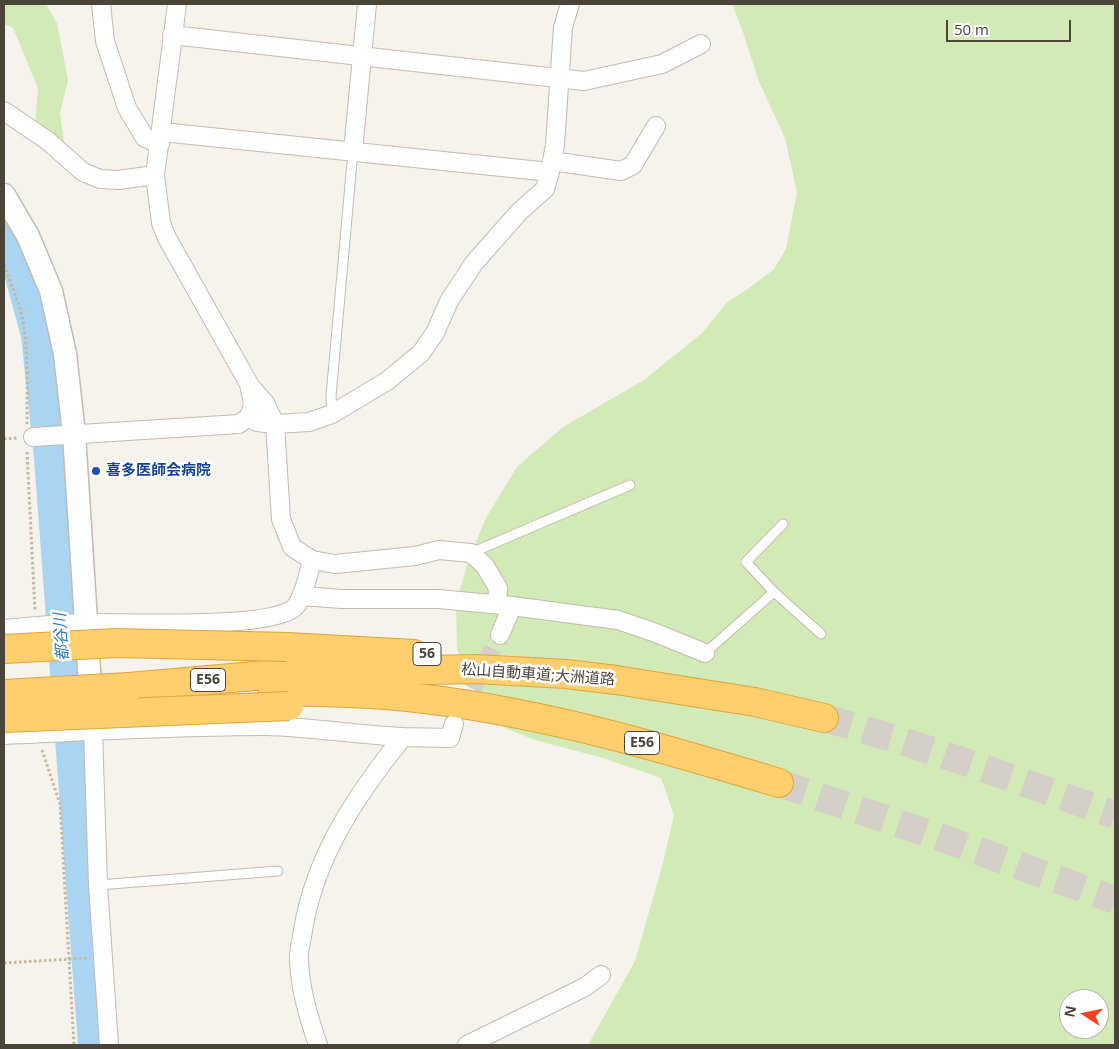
<!DOCTYPE html>
<html>
<head>
<meta charset="utf-8">
<style>
	body { margin:0 }
	#map { position:relative; width:1119px; height:1049px; overflow:hidden; background:#f6f3ec; font-family:"Open Sans",sans-serif }
	canvas { display:block }
	.frame { position:absolute; inset:0; border:5px solid #4b4439; pointer-events:none }
	.north { position:absolute; left:1059px; top:989px; width:50px; height:50px; box-sizing:border-box; background:#fff; border:1px solid #b7b4b0; border-radius:50%; rotate:281deg; font-size:14px; font-weight:700; line-height:20px; text-align:center; color:#4b4439 }
	.north::after { content:''; display:block; margin:auto; width:18px; height:22px; background:#fc3f1d; clip-path:polygon(50% 0,100% 100%,50% 72%,0 100%) }
	.scale { position:absolute; left:946px; top:20px; width:125px; height:22px; box-sizing:border-box; border:2px solid #4b4439; border-top:0; padding-left:6px; font-size:15px; line-height:18px; white-space:nowrap; color:#4b4439; -webkit-text-stroke:4px #fff; paint-order:stroke }
</style>
</head>
<body>
<div id="map">
<canvas width="1119" height="1049"></canvas>
<div class="frame"></div>
<div class="north">N</div>
<div class="scale">50 m</div>
</div>
<script>
const ctx = document.querySelector('canvas').getContext('2d');
ctx.lineJoin = 'round';
function fillPath(path, color) {
  ctx.fillStyle = color;
  ctx.fill(path, 'evenodd');
}
function trace(path, color, width, dash) {
  ctx.strokeStyle = color;
  ctx.lineWidth = width;
  ctx.lineCap = dash ? 'butt' : 'round';
  ctx.setLineDash(dash || []);
  ctx.stroke(path);
}
function write(font, color, halo, rows, align = 'center') {
  ctx.font = font + ' "Open Sans","Noto Sans JP",sans-serif';
  ctx.lineWidth = 5;
  ctx.setLineDash([]);
  ctx.textBaseline = 'middle';
  ctx.strokeStyle = halo;
  ctx.fillStyle = color;
  for (const [text, x, y, turn = 0] of rows) {
    ctx.save();
    ctx.translate(x, y);
    ctx.rotate((+turn || 0) * Math.PI / 180);
    ctx.textAlign = isNaN(turn) ? turn : align;
    if (halo) ctx.strokeText(text, 0, 0);
    ctx.fillText(text, 0, 0);
    ctx.restore();
  }
}
const green = new Path2D(`
	M4,4H46L57,23L68,80L60,113L65,150L35,126L38,88L13,28L4,24Z
	M732,4H1115V1045H588L635,961L663,863L674,815L661,778L603,758L535,740L505,728L482,698L457,650L456,605L469,558L486,518L517,467L563,427L644,380L702,333L727,302L748,289L774,269L786,249L797,192L785,138L759,82L743,32ZM1069,999H1099V1029H1069Z`);
const river = new Path2D(`
	M4,234L12,247L36,335L49,458L93,1045`);
const minorTunnel = new Path2D(`
	M460,713L500,635`);
const motorwayTunnel = new Path2D(`
	M824,718C923,745 1019,781 1115,815
	M779,783L939,837L1115,900`);
const path = new Path2D(`
	M4,265C9,281 17,296 21,312C29,348 27,387 27,424
	M4,439L17,438
	M27,452L35,611
	M42,750L60,804L74,1045
	M4,963L88,958`);
const service = new Path2D(`
	M332,414L331,396L353,151
	M471,553L630,485
	M774,592L746,562L783,524
	M705,653L774,592L821,634
	M98,885L278,871`);
const minor = new Path2D(`
	M101,4L105,41L127,108L145,138L160,144
	M172,35L584,81L662,64L701,44
	M4,111L48,141L83,172L100,179L118,180L155,175
	M162,132L550,172
	M353,151L367,4
	M552,161L621,171L633,165L656,126
	M249,385L265,403L275,424L281,519L292,547L312,560L335,564L415,556L439,550L471,553L485,566L498,588L497,604
	M249,417L257,422L275,424L309,422L332,414L387,381L421,353L435,333L449,301L474,263L520,211L545,189L550,172L555,145L563,27L570,4
	M33,437L239,424L249,417L253,404L249,384L167,238L161,223L155,175L177,4
	M301,596L342,599H439L512,606L618,620L656,633L705,653
	M4,629C32,627 60,623 88,623C127,622 270,630 295,607C303,599 309,572 312,560
	M500,635L512,606
	M93,731L98,885L109,1045
	M4,735C91,731 179,726 266,726C312,727 357,735 403,737
	M318,1045C309,1018 300,990 299,960C298,951 302,940 303,930C315,856 357,794 403,737L450,738L454,724
	M467,1045L585,987L601,975`);
const tertiary = new Path2D(`
	M4,195L28,236L51,291L65,354L74,434L93,731`);
const motorway = new Path2D(`
	M287,647L414,654
	M129,687L288,673L475,669L566,674L616,680L755,702L824,718
	M273,691C324,692 374,693 425,699C545,713 663,748 779,783`);
const motorwayBridge = new Path2D(`
	M4,649L116,643L287,647
	M4,694L129,687
	M4,718L289,706`);
const markers = [
	[96,471,5,"#1a4fb4"]
];
const shields = [
	[427,654,28],
	[208,680,35],
	[642,743,35]
];
const shieldNames = [
	["56",427,654],
	["E56",208,680],
	["E56",642,743]
];
const transitNames = [
	["喜多医師会病院",106,471]
];
const streetNames = [
	["松山自動車道;大洲道路",538,675,4]
];
const waterNames = [
	["都谷川",62,637,-94]
];
fillPath(green, '#d2eab5');
trace(river, '#a9d4f2', 30);
trace(minorTunnel, '#d4d0c8', 18, [18, 9]);
trace(motorwayTunnel, '#d4d0c8', 28, [28, 14]);
trace(service, '#c2bbae', 11);
trace(minor, '#c2bbae', 20);
trace(tertiary, '#c2bbae', 25);
trace(motorway, '#e0a43c', 30);
trace(path, '#c4b79f', 3, [2.5, 2.5]);
trace(service, '#fff', 9);
trace(minor, '#fff', 18);
trace(tertiary, '#fff', 22);
trace(motorway, '#ffcf6e', 28);
trace(motorwayBridge, '#e0a43c', 30, []);
trace(motorwayBridge, '#ffcf6e', 28);
for (const [x, y, r, color] of markers) {
  const dot = new Path2D();
  dot.arc(x, y, r, 0, 2 * Math.PI);
  ctx.fillStyle = color;
  ctx.fill(dot);
  trace(dot, '#fff', 2);
}
for (const [x, y, w] of shields) {
  const box = new Path2D();
  box.roundRect(x - w / 2, y - 11.5, w, 23, 4);
  ctx.fillStyle = '#fff';
  ctx.fill(box);
  trace(box, '#4b4439', 1);
}
write('bold 14px', '#4b4439', null, shieldNames);
write('bold 15px', '#164399', '#fff', transitNames, 'left');
write('15px', '#4b4439', '#fff', streetNames);
write('italic 16px', '#2e7ab2', '#fff', waterNames);
</script>
</body>
</html>
